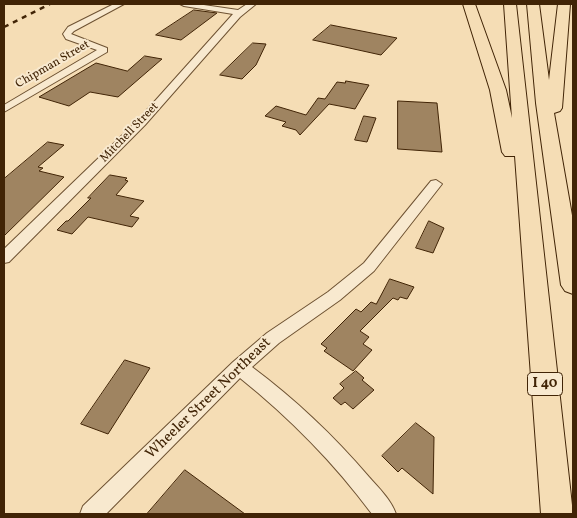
<!DOCTYPE html>
<html>
<head>
<meta charset="utf-8">
<style>
	body { margin:0 }
	#map { position:relative; width:577px; height:518px; overflow:hidden; background:#f5ddb5; font-family:Vollkorn,serif }
	canvas { display:block }
	.frame { position:absolute; inset:0; border:5px solid #412406; pointer-events:none }
</style>
</head>
<body>
<div id="map">
<canvas width="577" height="518"></canvas>
<div class="frame"></div>
</div>
<script>
const ctx = document.querySelector('canvas').getContext('2d');
ctx.lineJoin = 'round';
function fillPath(path, color) {
  ctx.fillStyle = color;
  ctx.fill(path, 'evenodd');
}
function trace(path, color, width, dash) {
  ctx.strokeStyle = color;
  ctx.lineWidth = width;
  ctx.lineCap = dash ? 'butt' : 'round';
  ctx.setLineDash(dash || []);
  ctx.stroke(path);
}
function write(font, color, halo, rows, align = 'center') {
  ctx.font = font + ' Vollkorn,serif';
  ctx.lineWidth = 4;
  ctx.setLineDash([]);
  ctx.textBaseline = 'middle';
  ctx.strokeStyle = halo;
  ctx.fillStyle = color;
  for (const [text, x, y, turn = 0] of rows) {
    ctx.save();
    ctx.translate(x, y);
    ctx.rotate((+turn || 0) * Math.PI / 180);
    ctx.textAlign = isNaN(turn) ? turn : align;
    if (halo) ctx.strokeText(text, 0, 0);
    ctx.fillText(text, 0, 0);
    ctx.restore();
  }
}
const building = new Path2D(`
	M194,10L217,13L181,40L156,35Z
	M331,25L397,38L381,55L313,40Z
	M253,43L266,44L256,65L242,79L220,75Z
	M145,56L162,59L118,97L90,92L69,106L39,97L96,63L127,71Z
	M346,81L369,85L355,109L329,104L300,135L296,130L282,126L286,122L265,116L276,106L306,115L318,98L325,99L337,82L345,83Z
	M398,101L437,103L442,152L398,149Z
	M364,116L376,118L367,142L355,140Z
	M48,142L64,145L38,167L43,168L39,171L64,177L4,236V179Z
	M110,175L127,178L125,180L128,181L116,195L144,201L130,216L139,218L132,227L88,217L72,234L57,230L66,221H68L91,198H88Z
	M429,221L444,228L433,253L416,248Z
	M390,279L414,287L407,299L400,297L398,300L393,298L360,331L369,337L363,344L372,350L353,371L324,351L327,348L321,344L356,309L361,312L371,302L376,304Z
	M125,360L150,368L108,434L81,424Z
	M356,371L364,378L362,380L374,390L353,409L345,402L341,405L333,398L344,388L340,384Z
	M416,423L434,437L433,494L402,468L398,472L382,456Z
	M185,470L245,514H147Z`);
const minor = new Path2D(`
	M114,4H124L74,31L71,34L107,48V52L4,112V105L97,50L66,39L63,34L68,27Z
	M180,4H197L238,10L247,4H256L240,17L145,125L9,262L4,263V249L137,121L233,14L184,6Z
	M436,180L442,184L374,271L340,300L279,343L252,367C295,399 334,436 369,477C379,488 391,500 396,514H372C334,463 290,418 240,378L106,514H80L83,506L233,362L267,333L328,292L364,263L431,181Z`);
const highway = new Path2D(`
	M463,4H475L506,90L512,118L504,4H516L573,514H541L515,156H505L502,152L490,90Z
	M527,4H539L549,80L558,4H570L562,108L560,111L554,113L573,221V294L565,291L561,285L536,103Z`);
const rail = new Path2D(`
	M4,27L50,4`);
const farStreetnames = [
	["Chipman Street",53,65,-30],
	["Mitchell Street",130,133,-46]
];
const shields = [
	[545,384,35]
];
const shieldNames = [
	["I 40",545,384]
];
const streetNames = [
	["Wheeler Street Northeast",209,399,-44]
];
fillPath(building, '#9f8461');
trace(building, '#412406', 1);
trace(minor, '#6e5232', 2);
trace(highway, '#412406', 2);
fillPath(minor, '#f8e9cf');
fillPath(highway, '#f5ddb5');
trace(rail, '#412406', 2.5, [5, 5]);
write('12px', '#412406', '#f8e9cf', farStreetnames);
for (const [x, y, w] of shields) {
  const box = new Path2D();
  box.roundRect(x - w / 2, y - 11.5, w, 23, 4);
  ctx.fillStyle = '#f8e9cf';
  ctx.fill(box);
  trace(box, '#412406', 1);
}
write('bold 14px', '#412406', null, shieldNames);
write('15px', '#412406', '#f8e9cf', streetNames);
</script>
</body>
</html>
